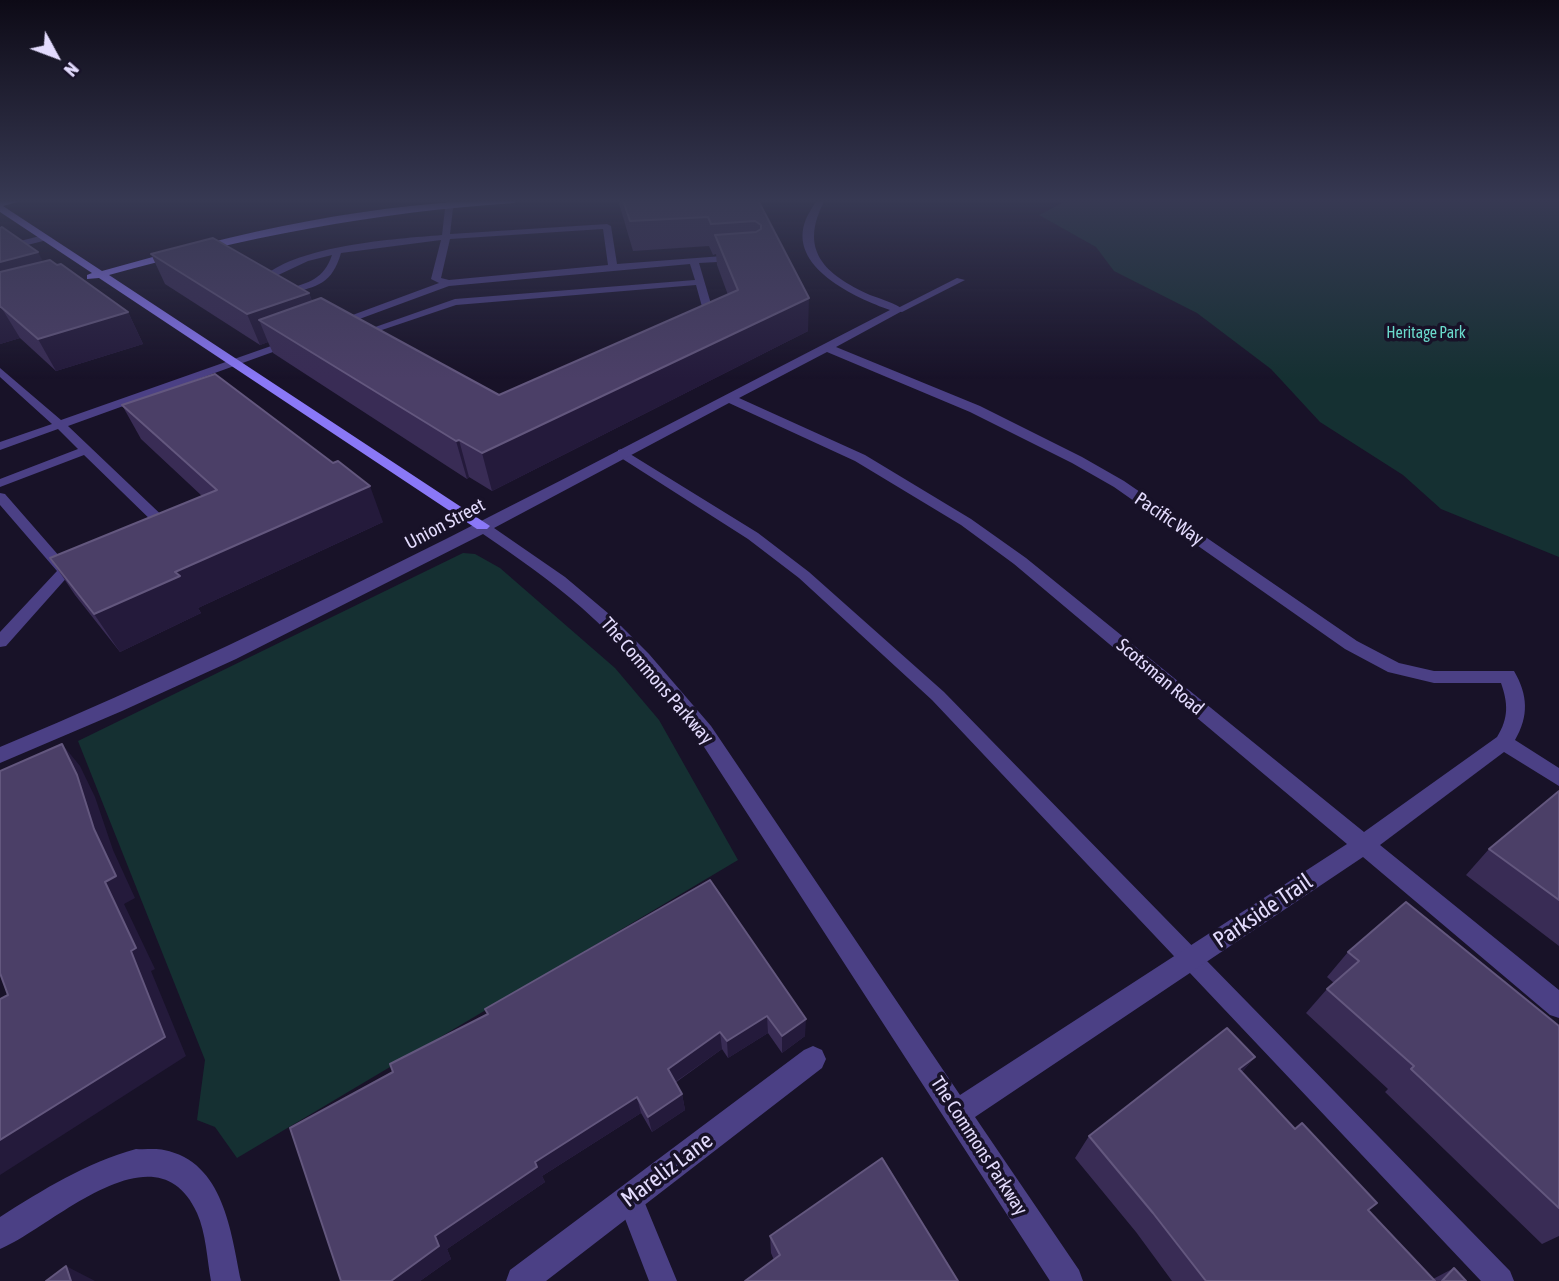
<!DOCTYPE html>
<html>
<head>
<meta charset="utf-8">
<style>
	body { margin:0 }
	#map { position:relative; width:1559px; height:1281px; overflow:hidden; background:#181228; font-family:"Asap Condensed",sans-serif }
	canvas { display:block }
	.north { position:absolute; left:21px; top:21px; width:70px; height:70px; -webkit-text-stroke:5px #181228; paint-order:stroke; rotate:131deg; font-size:19px; font-weight:700; line-height:28px; text-align:center; color:#e3dbfd }
	.north::after { content:''; display:block; margin:auto; width:24px; height:32px; background:#e3dbfd; clip-path:polygon(50% 0,100% 100%,50% 72%,0 100%) }
</style>
</head>
<body>
<div id="map">
<canvas width="1559" height="1281"></canvas>
<div class="north">N</div>
</div>
<script>
const ctx = document.querySelector('canvas').getContext('2d');
ctx.lineJoin = 'round';
function fillPath(path, color) {
  ctx.fillStyle = color;
  ctx.fill(path, 'evenodd');
}
function trace(path, color, width, dash) {
  ctx.strokeStyle = color;
  ctx.lineWidth = width;
  ctx.lineCap = dash ? 'butt' : 'round';
  ctx.setLineDash(dash || []);
  ctx.stroke(path);
}
function write(font, color, halo, rows, align = 'center') {
  ctx.font = font + ' "Asap Condensed",sans-serif';
  ctx.lineWidth = 7;
  ctx.setLineDash([]);
  ctx.textBaseline = 'middle';
  ctx.strokeStyle = halo;
  ctx.fillStyle = color;
  for (const [text, x, y, turn = 0] of rows) {
    ctx.save();
    ctx.translate(x, y);
    ctx.rotate((+turn || 0) * Math.PI / 180);
    ctx.textAlign = isNaN(turn) ? turn : align;
    if (halo) ctx.strokeText(text, 0, 0);
    ctx.fillText(text, 0, 0);
    ctx.restore();
  }
}
const green = new Path2D(`
	M1068,200H1559V557L1441,509L1403,475L1320,422L1271,369L1197,313L1114,271L1096,247L1039,215Z
	M463,553L475,554L500,568L615,668L659,720L738,860L237,1158L215,1127L197,1120L205,1060L78,741Z`);
const lane = new Path2D(`
	M446,200H454L450,234L607,224L611,226L617,264L736,255L740,258L736,261L699,263L716,321L711,324L706,321L696,285L456,305L370,334L361,332L455,299L695,280L690,264L449,286L335,328L330,325L331,323L439,283L431,279L441,240L341,253C332,284 318,286 289,294L284,291L286,289C309,283 324,279 332,255L308,261L274,277L282,282V286H276L263,277C300,245 394,239 442,235ZM603,229L608,265L449,280L441,278L450,239Z
	M44,235L47,236V240L0,252V246Z
	M957,278L965,280L902,312L894,310Z
	M291,339L296,342L295,344L68,426L171,524L173,527L171,530L157,532L155,529L157,526L84,455L0,487V479L78,449L58,429L0,450V442L52,424L0,377V368L61,420Z
	M622,449L758,533L809,572L944,692L1510,1271L1514,1281H1481L932,700L799,578L748,539L618,456V450Z
	M0,493L5,494L67,565L80,561L87,565L70,574L6,646L0,647V632L57,571L0,505Z
	M630,1185L639,1189L677,1281H649L617,1198L621,1189Z`);
const street = new Path2D(`
	M817,200H825C798,250 824,274 870,295C881,299 895,303 904,310L836,347L980,406L1082,457L1124,481L1357,641L1399,663L1434,671H1514C1528,695 1529,716 1515,740L1559,768V786L1504,752L1380,845L1559,990V1018L1550,1015L1363,857L975,1117L1079,1270L1083,1281H1050L697,736C661,692 625,646 582,608C551,581 517,557 483,534L236,659L122,711L0,763V747C307,619 595,461 890,310C856,298 786,267 806,219C809,212 813,206 817,200ZM827,352L970,412L1072,463L1114,487L1345,649L1388,672L1434,683H1501C1508,703 1509,718 1497,737L1364,832L1026,558L971,519L865,455L739,398ZM729,403L855,461L961,525L1014,564L1347,844L960,1095L711,726L649,654L609,614L565,577L494,528Z
	M813,1046L822,1050L826,1059L822,1068L546,1281H506L510,1270L804,1050Z
	M136,1149C145,1150 155,1148 164,1150C224,1162 231,1232 241,1281H211C207,1259 206,1233 197,1213C156,1122 51,1228 0,1249V1217C44,1189 86,1163 136,1149Z`);
const secondary = new Path2D(`
	M8,200H25L3,206L102,271C237,233 377,200 518,200L514,203C376,212 242,238 109,275L490,526L487,529H477L99,278L87,279V275L92,273L0,212V201Z`);
const wall = new Path2D(`
	M618,200H758L808,331L492,491L469,477L467,479L273,353L268,342L260,345L165,284L151,254L309,293L312,301L499,395L728,295L717,265L716,254L713,255L709,246L633,251Z
	M0,228L43,262L128,312L143,344L56,371L20,338L0,344Z
	M122,405L383,522L198,608L201,613L120,652L75,595L50,558L202,496L141,439Z
	M1559,791V946L1466,875L1489,849Z
	M710,880L805,1036L782,1053L768,1033L728,1058L722,1049L675,1083L682,1094L685,1110L652,1132L641,1113L542,1176L545,1182L447,1249L451,1259L420,1281H341L393,1072Z
	M1348,952L1559,1026V1236L1542,1244L1385,1092L1388,1089L1306,1013L1327,989L1334,983L1327,977Z
	M1255,1057L1242,1072L1368,1210L1433,1279L1454,1268L1466,1281H1172L1136,1232L1075,1158L1089,1136Z
	M770,1236L958,1281L774,1260L771,1253Z`);
const shadedWall = new Path2D(`
	M38,252L54,282L0,296V262Z
	M309,293L320,324L259,320L268,342L260,345L247,314Z
	M809,298L808,331L492,491L482,453Z
	M0,307H1L20,338L0,344Z
	M128,312L143,344L56,371L38,339Z
	M459,440L469,477L467,479L456,441Z
	M370,486L383,522L198,608L201,613L120,652L94,614L175,572Z
	M62,744L80,766L95,797L113,850L135,898L124,904L155,969L151,971L186,1056L0,1175V1140L131,951L105,882L94,829Z
	M767,1016L768,1033L728,1058L727,1041Z
	M806,1019L805,1036L782,1053V1036Z
	M720,1032L722,1049L671,1085L668,1069Z
	M1255,1057L1234,1081L1239,1069Z
	M682,1094L685,1110L652,1132L648,1117Z
	M637,1097L641,1113L542,1176L545,1182L447,1249L451,1259L420,1281H391L435,1236L535,1162Z
	M66,1266L95,1281H71Z`);
const building = new Path2D(`
	M623,200H758L809,298L482,453L459,440L456,441L259,320L321,298L499,395L738,290L715,235L756,232L761,229V225L755,221L711,224L708,217L630,221Z
	M2,227L38,252L0,262V228Z
	M213,238L309,293L247,314L151,254Z
	M50,260L57,265L61,264L128,312L38,339L1,307H0V272Z
	M215,374L333,463L338,461L370,486L175,572L180,576L94,614L50,558L217,490L122,405Z
	M62,744L77,775L94,829L116,876L105,882L136,948L131,951L165,1037L0,1140V999L8,995L0,973V771Z
	M1559,791V900L1489,849Z
	M710,880L806,1019L782,1036L767,1016L727,1041L720,1032L668,1069L682,1094L648,1117L637,1097L535,1162L537,1167L435,1236L439,1246L391,1281H341L290,1128L393,1072L390,1064L488,1014L485,1009Z
	M1406,902L1559,1026V1208L1411,1069L1414,1066L1327,989L1359,961L1348,952Z
	M1227,1028L1255,1057L1239,1069L1295,1129L1302,1123L1377,1203L1368,1210L1435,1281H1206L1153,1213L1089,1136Z
	M882,1158L958,1281H745L780,1255L770,1236Z
	M66,1266L71,1281H46Z
	M1454,1268L1466,1281H1442Z`);
const farParknames = [
	["Heritage Park",1426,333]
];
const streetNames = [
	["Pacific Way",1169,519,34],
	["Union Street",445,524,-28],
	["Scotsman Road",1160,677,40],
	["The Commons Parkway",657,681,49],
	["The Commons Parkway",979,1146,57]
];
const nearStreetnames = [
	["Parkside Trail",1263,911,-34],
	["Mareliz Lane",667,1170,-37]
];
fillPath(green, '#153032');
fillPath(lane, '#4b4085');
fillPath(street, '#4b4085');
fillPath(secondary, '#8a78f7');
fillPath(wall, '#392c55');
fillPath(shadedWall, '#241a3b');
fillPath(building, '#4b3f67');
trace(building, '#63577e', 2);
const sky = ctx.createLinearGradient(0, 0, 0, 379);
sky.addColorStop(0, '#0d0a16');
sky.addColorStop(0.53, '#373953');
sky.addColorStop(1, '#37395300');
ctx.fillStyle = sky;
ctx.fillRect(0, 0, 1559, 379);
write('16px', '#6adacc', '#181228', farParknames);
write('19px', '#e3dbfd', '#181228', streetNames);
write('23px', '#e3dbfd', '#181228', nearStreetnames);
</script>
</body>
</html>
